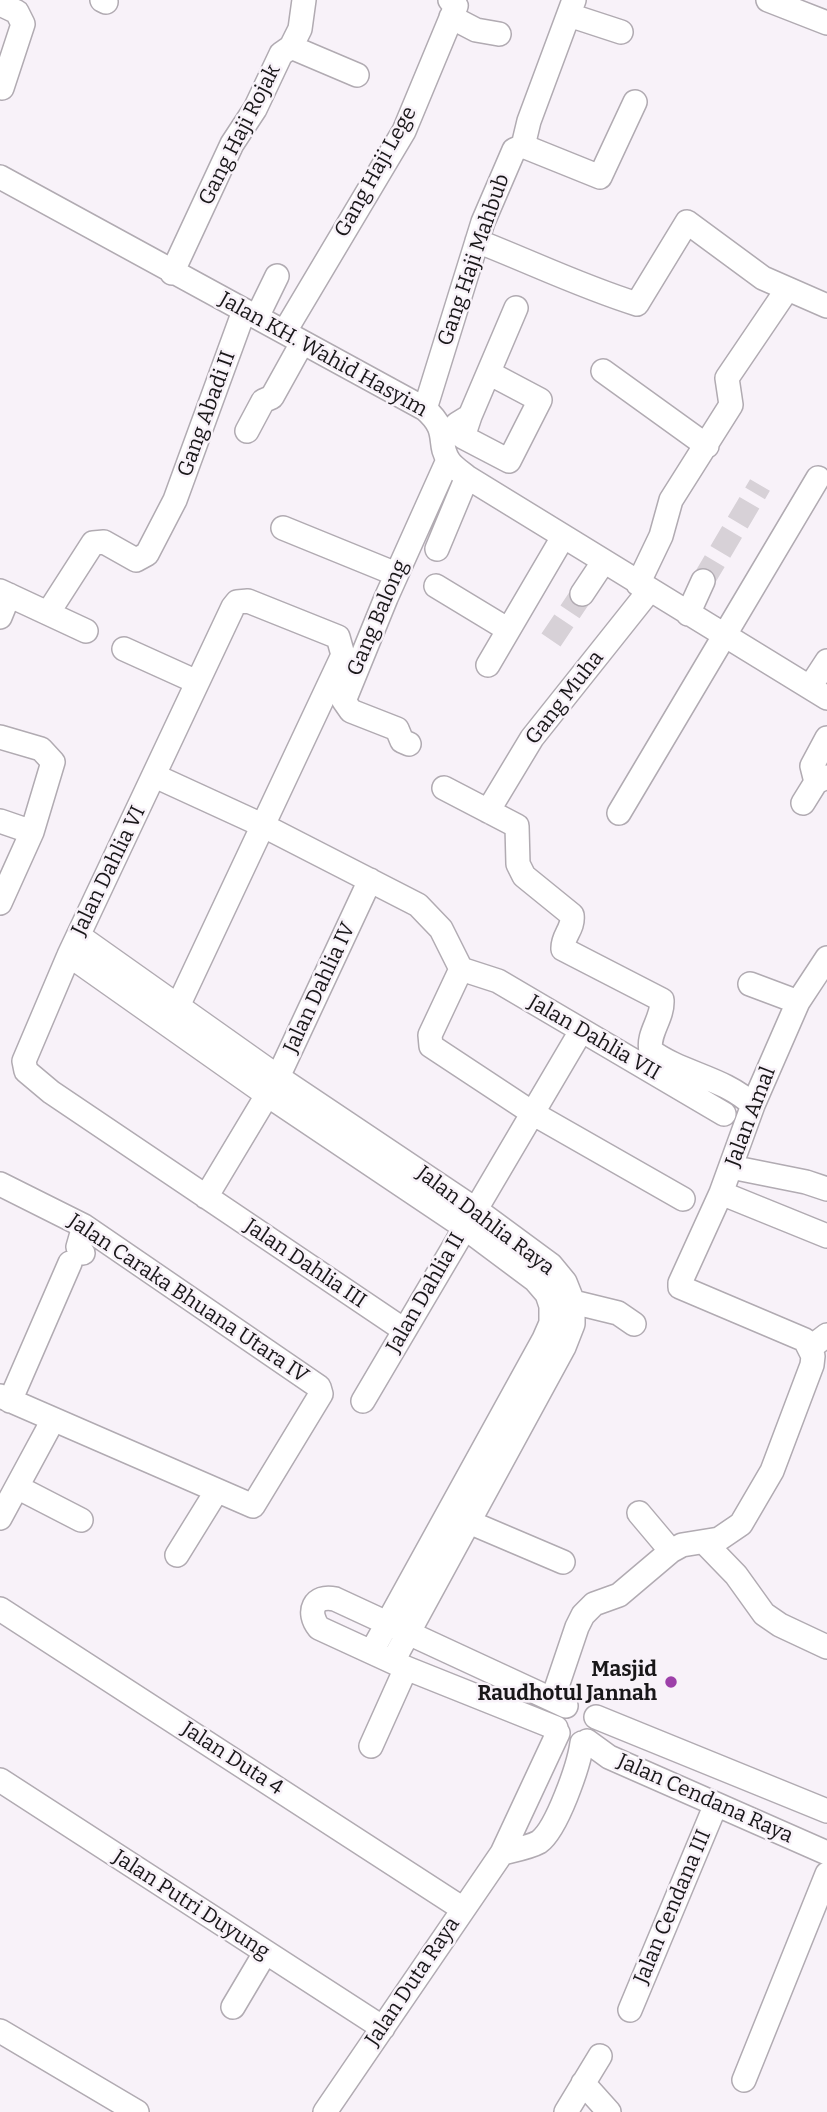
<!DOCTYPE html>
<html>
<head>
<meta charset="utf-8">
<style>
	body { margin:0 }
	canvas { display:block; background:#f8f2f9 }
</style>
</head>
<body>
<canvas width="827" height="2112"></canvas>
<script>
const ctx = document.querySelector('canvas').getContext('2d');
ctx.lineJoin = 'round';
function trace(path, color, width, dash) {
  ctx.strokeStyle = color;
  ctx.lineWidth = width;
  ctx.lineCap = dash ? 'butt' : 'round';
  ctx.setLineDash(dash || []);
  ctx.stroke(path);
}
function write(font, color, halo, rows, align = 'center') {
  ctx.font = font + ' Bitter,serif';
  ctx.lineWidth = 5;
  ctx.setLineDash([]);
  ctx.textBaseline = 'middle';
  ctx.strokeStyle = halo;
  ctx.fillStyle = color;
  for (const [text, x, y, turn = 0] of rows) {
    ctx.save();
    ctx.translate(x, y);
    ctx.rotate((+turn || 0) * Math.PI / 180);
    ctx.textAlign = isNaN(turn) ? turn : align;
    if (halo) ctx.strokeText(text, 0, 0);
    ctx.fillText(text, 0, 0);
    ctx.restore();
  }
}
const minorTunnel = new Path2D(`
	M703,581L760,485
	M551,640L582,594`);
const minor = new Path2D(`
	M102,0L106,2
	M768,0L827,23
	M0,4L17,12L23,24L2,88
	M569,15L621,32
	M451,17L476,30L499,34
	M291,47L357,75
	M523,146L600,177L635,102
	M0,177L425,409C451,432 436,442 449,461C453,467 461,472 467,477L827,698
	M477,241C531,262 582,287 637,304L687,222L763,278L827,306
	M172,273L232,144L255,109L281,54L291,47L300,29L304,0
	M257,317L277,276
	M285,331L404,131L456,6L450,0
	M603,371L707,446
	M425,409L483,222L514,150L523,146L529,121L574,0
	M470,416L463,437L509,461L540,400L489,373
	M457,424L470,416L516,308
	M247,431L263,401L272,397L302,343
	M283,528L396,574
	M437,549L467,477
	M638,584L661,536L671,500L731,405L727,378L786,291
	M436,586L507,629
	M0,591L86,631
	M582,594L604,561
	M48,613L93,543L104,542L136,560L147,554L175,500L244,311
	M688,614L703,581
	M0,617L9,595
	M124,649L197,682
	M488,665L563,537
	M810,687L827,661
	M0,737L41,749L53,762L32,832L0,903
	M409,744L402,741L397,729L351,711L344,701L386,598L448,460
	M155,776L264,826L418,905L441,929L461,969L430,1035L431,1046L534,1114L683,1199
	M816,782L812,766L827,738
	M444,788L517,826L518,864L524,876L572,915C574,929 562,936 563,949L662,1000C663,1019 647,1033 651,1051C682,1074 723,1077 753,1105
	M803,803L816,782L827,777
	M488,811L532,738L649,591
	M619,813L818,478
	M0,821L32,832
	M79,936L278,1077L475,1209L551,1265L565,1282L573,1302V1324L564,1347L393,1661
	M69,955L266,1094L464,1227L535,1280L547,1294L551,1306V1323L544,1339L372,1651
	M461,969L498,981L724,1114
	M750,984L798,1002
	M178,1006L343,655L338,637L248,601L237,602L233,607L69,955L24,1061L26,1071L51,1092L404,1330
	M731,1167L806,1182L827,1189
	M0,1184L84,1226L319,1387L321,1394L253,1506L0,1396
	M721,1193L827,1236
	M206,1197L278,1077L370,880
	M83,1253L78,1247L84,1226
	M573,1302L618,1313L634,1324
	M810,1348L827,1335
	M10,1401L70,1263
	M363,1401L581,1031
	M17,1487L81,1520
	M639,1513L671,1551
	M0,1518L53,1420
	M469,1522L563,1562
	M704,1542L736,1575L764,1614L780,1625L827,1647
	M177,1555L216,1492
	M0,1609L463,1909
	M553,1698L577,1627L583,1615L594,1604L619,1595L671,1551L682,1545L719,1539L741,1524L772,1471L812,1365L813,1356L805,1340L680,1287V1283L721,1193L753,1105L798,1002L827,958
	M596,1717L827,1811
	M556,1728L406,1668L319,1628C306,1612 314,1594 335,1599L566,1706
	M587,1741L609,1757L827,1853
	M371,1746L406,1668
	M0,1780L383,2028
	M502,1853C514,1850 528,1848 539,1842C557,1829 579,1765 582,1743
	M233,2007L265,1953
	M630,2010L716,1804
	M0,2031L137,2112
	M744,2080L827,1874
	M583,2083L609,2112
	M325,2112L502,1853L558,1733
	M566,2112L600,2056`);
const markers = [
	[671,1682,7,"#9d40a9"]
];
const streetNames = [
	["Gang Haji Rojak",240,135,-63],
	["Gang Haji Lege",376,172,-61],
	["Gang Haji Mahbub",474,260,-71],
	["Jalan KH. Wahid Hasyim",323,355,29],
	["Gang Abadi II",207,414,-70],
	["Gang Balong",378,618,-67],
	["Gang Muha",565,698,-52],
	["Jalan Dahlia VI",109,871,-64],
	["Jalan Dahlia IV",320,988,-65],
	["Jalan Dahlia VII",594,1038,30],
	["Jalan Amal",751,1117,-69],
	["Jalan Dahlia Raya",485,1221,37],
	["Jalan Dahlia III",305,1264,34],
	["Jalan Dahlia II",426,1293,-60],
	["Jalan Caraka Bhuana Utara IV",188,1299,34],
	["Jalan Duta 4",232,1759,33],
	["Jalan Cendana Raya",705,1799,24],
	["Jalan Putri Duyung",191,1905,33],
	["Jalan Cendana III",673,1907,-67],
	["Jalan Duta Raya",413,1982,-56]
];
const poiNames = [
	["Masjid",657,1670],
	["Raudhotul Jannah",657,1694]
];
trace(minorTunnel, '#d7d1d7', 23, [23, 11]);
trace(minor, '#b1abb2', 26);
trace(minor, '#fff', 23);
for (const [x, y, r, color] of markers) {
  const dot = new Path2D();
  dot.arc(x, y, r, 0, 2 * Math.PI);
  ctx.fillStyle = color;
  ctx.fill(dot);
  trace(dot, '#f8f2f9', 2.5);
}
write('21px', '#191719', '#f8f2f9', streetNames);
write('bold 21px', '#191719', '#f8f2f9', poiNames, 'right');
</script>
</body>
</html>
